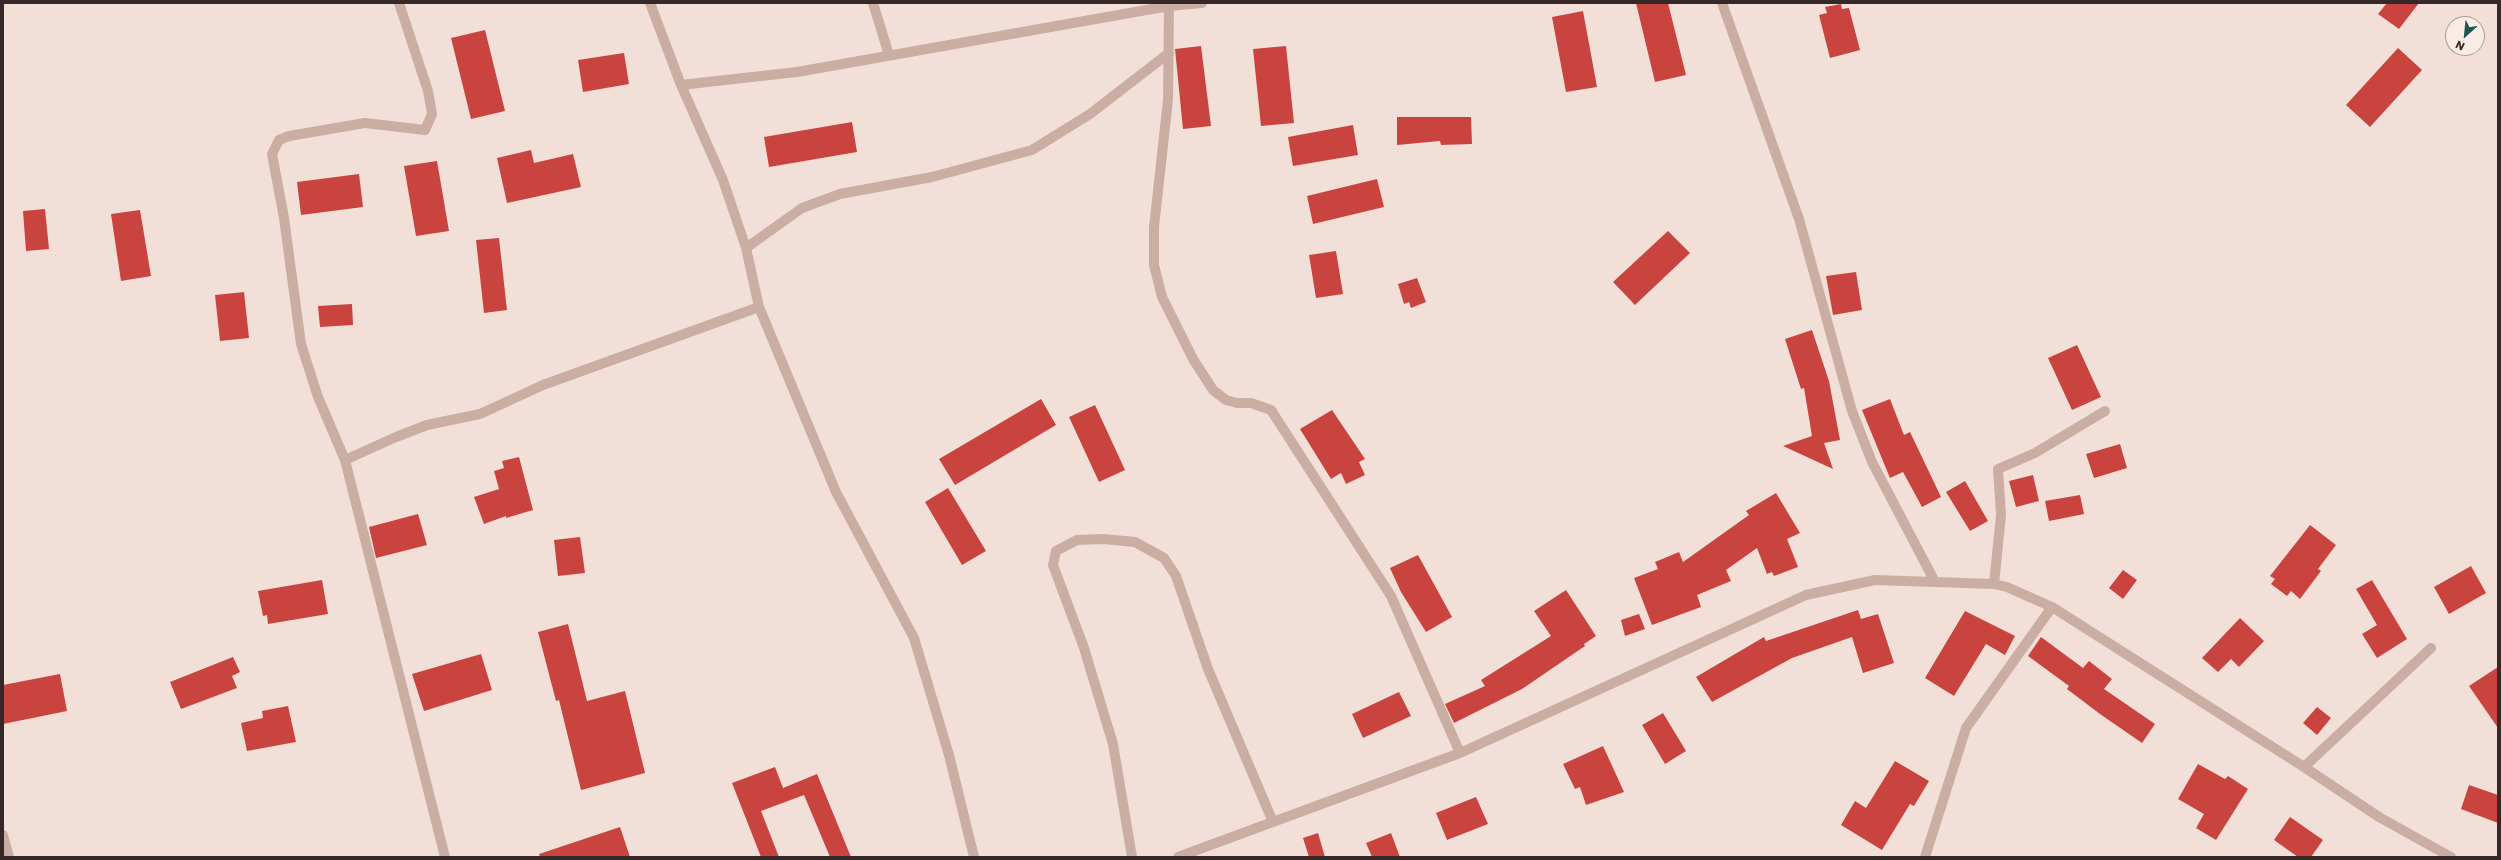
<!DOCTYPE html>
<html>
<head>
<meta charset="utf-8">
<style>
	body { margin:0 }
	#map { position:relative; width:2501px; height:860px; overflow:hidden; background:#f2e0d8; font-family:Poppins,sans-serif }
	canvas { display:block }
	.frame { position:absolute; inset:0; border:4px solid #352826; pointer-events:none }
	.north { position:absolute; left:2445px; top:16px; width:40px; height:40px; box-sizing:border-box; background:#f9ece5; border:1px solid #ab9e99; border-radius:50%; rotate:207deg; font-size:11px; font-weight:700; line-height:16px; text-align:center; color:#352826 }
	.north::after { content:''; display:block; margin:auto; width:14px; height:18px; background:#1b574f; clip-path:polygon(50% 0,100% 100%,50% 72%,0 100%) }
</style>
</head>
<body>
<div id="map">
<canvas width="2501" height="860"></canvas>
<div class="frame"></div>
<div class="north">N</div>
</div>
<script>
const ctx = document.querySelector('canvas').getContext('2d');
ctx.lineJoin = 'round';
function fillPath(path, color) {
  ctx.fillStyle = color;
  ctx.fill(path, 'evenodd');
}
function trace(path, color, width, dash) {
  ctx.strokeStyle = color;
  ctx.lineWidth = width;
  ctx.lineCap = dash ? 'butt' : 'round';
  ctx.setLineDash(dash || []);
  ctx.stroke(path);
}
const building = new Path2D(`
	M1636,3H1668L1686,75L1655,82Z
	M2387,3H2419L2399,29L2378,14Z
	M1841,4L1842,9L1849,8L1860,50L1830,58L1819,15L1827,13L1825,7Z
	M1583,11L1597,87L1566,92L1552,17Z
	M485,30L505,111L471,119L451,38Z
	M1201,46L1211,126L1183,129L1175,49Z
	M1286,46L1294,123L1261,126L1253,49Z
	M2398,48L2422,70L2370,127L2346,105Z
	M624,53L629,84L583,92L578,60Z
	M1397,117H1471L1472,144L1441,145L1440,141L1397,145Z
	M852,122L857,152L769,167L764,137Z
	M1353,125L1358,155L1293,166L1288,137Z
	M531,150L534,163L573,154L581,187L507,203L497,158Z
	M437,161L449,231L416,236L404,166Z
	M359,174L363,207L301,215L297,182Z
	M1377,179L1384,207L1313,224L1307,196Z
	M45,209L49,249L26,251L23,211Z
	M140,210L151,276L121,281L111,214Z
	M1668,231L1690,253L1635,305L1613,282Z
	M499,238L507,310L484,313L476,240Z
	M1336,251L1343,294L1316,298L1309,255Z
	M1856,272L1862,310L1833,315L1826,276Z
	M1417,278L1426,302L1411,308L1409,302L1404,304L1398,284Z
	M244,292L249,338L220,341L215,295Z
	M352,304L353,325L320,327L318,306Z
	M1812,330L1829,381L1840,440L1824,443L1833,469L1783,446L1812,436L1804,388L1801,389L1785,339Z
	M2077,345L2101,397L2072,410L2048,358Z
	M1041,399L1056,425L955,485L939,459Z
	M1890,399L1904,435L1910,432L1941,497L1922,507L1903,472L1890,478L1862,410Z
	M1095,405L1125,470L1099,482L1069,417Z
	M1332,410L1365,459L1359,462L1365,475L1346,484L1341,473L1331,479L1300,429Z
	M2120,444L2127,468L2094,478L2086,454Z
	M519,457L533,510L506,518V516L484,524L474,497L499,489L494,471L504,468L502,461Z
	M2033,475L2039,501L2016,507L2009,481Z
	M1965,481L1988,521L1970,531L1946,492Z
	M948,488L986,551L962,565L925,502Z
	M1776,493L1800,533L1787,539L1798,567L1774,576L1772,572L1767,574L1757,548L1726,570L1731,581L1697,595L1701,607L1652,625L1634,578L1658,569L1655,562L1679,552L1683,562L1749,515L1746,511Z
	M2080,495L2084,514L2049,521L2045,501Z
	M418,514L427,545L376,558L369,527Z
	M2310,525L2336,545L2318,569L2321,571L2300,599L2291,591L2287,596L2271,584L2275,579L2270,576Z
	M580,537L585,573L558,576L554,540Z
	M1418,555L1452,617L1426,632L1401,592L1390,568Z
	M2471,566L2486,593L2449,614L2434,587Z
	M2123,570L2137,580L2123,599L2109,588Z
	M322,580L328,614L268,624L267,615L263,616L258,591Z
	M2372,580L2407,639L2377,658L2362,634L2377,625L2356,589Z
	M1566,590L1596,636L1584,644L1585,646L1522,689L1454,723L1445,704L1485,686L1481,680L1551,636L1534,611Z
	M1858,610L1861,619L1878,614L1894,663L1863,673L1852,637L1792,658L1712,702L1696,677L1764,637L1766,641Z
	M1965,611L2015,636L2005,655L1986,644L1954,696L1925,678Z
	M1639,614L1645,629L1625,636L1621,620Z
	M2240,618L2264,641L2239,667L2231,659L2218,672L2202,658Z
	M568,624L587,701L625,691L645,773L581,790L559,700L556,701L538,632Z
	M2041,637L2083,668L2089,661L2112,679L2104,689L2155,724L2142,743L2100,714L2067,689L2069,686L2028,656Z
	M481,654L492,690L424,711L412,674Z
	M233,657L240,672L232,676L237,688L181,709L170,682Z
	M2498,667V728L2469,686Z
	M60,674L67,711L3,724V685Z
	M1399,692L1411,716L1363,738L1352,714Z
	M288,706L296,742L247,751L241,723L263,718L262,711Z
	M2317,707L2331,718L2317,735L2303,723Z
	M1663,713L1686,751L1665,764L1642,725Z
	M1603,746L1624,792L1586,805L1580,787L1575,789L1563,764Z
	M1895,761L1929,781L1914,806L1910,804L1882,850L1841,825L1855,801L1866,808Z
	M2198,764L2225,779L2228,776L2248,789L2216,840L2196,828L2204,814L2178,799Z
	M775,767L783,788L817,774L851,857H830L804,795L761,811L779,857H761L732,783Z
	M2469,785L2498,795V823L2461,809Z
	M1476,797L1488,824L1447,840L1436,813Z
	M2290,817L2323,840L2311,857H2298L2274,840Z
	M620,827L630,857H540L539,854Z
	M1318,833L1325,857H1309L1303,838Z
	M1391,833L1400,857H1372L1366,843Z`);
const minor = new Path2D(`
	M399,3L428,91L432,114L425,130L365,123L289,136L279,140L272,154L284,218L301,344L318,397L345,460L445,857
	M650,3L681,85L723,180L746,248L759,307L836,492L914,638L949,755L974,857
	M873,3L889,55
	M1722,3L1799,219L1852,411L1872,462L1935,582
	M1169,6L1168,100L1154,227V265L1162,297L1193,359L1213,390L1226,400L1237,403H1251L1271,410L1391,596L1460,753
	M681,85L797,72L1169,6L1202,3
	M746,248L802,208L840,194L932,177L1032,150L1090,114L1169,53
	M345,460L396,437L427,425L480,414L543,385L759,307
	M1994,584L2001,515L1998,469L2035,453L2105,411
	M2304,767L2431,648
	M3,835L9,857
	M1132,857L1113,744L1084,648L1053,565L1056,551L1077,540L1103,539L1135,542L1164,558L1176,576L1208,669L1273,822
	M1178,857L1460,753L1806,595L1875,580L1994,584L2007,587L2052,607L2304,767L2379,817L2451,857
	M1925,857L1966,728L2052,607`);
fillPath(building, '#c9443f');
trace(minor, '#caaea4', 10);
</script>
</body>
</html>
